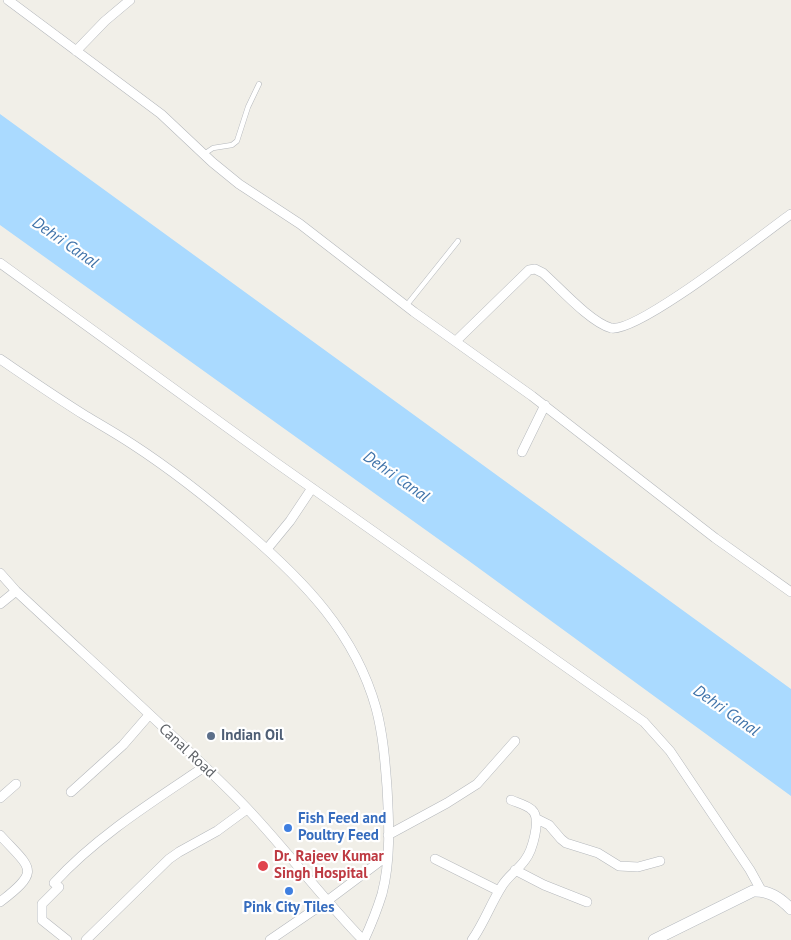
<!DOCTYPE html>
<html>
<head>
<meta charset="utf-8">
<style>
	body { margin:0 }
	canvas { display:block; background:#f1efe8 }
</style>
</head>
<body>
<canvas width="791" height="940"></canvas>
<script>
const ctx = document.querySelector('canvas').getContext('2d');
ctx.lineJoin = 'round';
function fillPath(path, color) {
  ctx.fillStyle = color;
  ctx.fill(path, 'evenodd');
}
function trace(path, color, width, dash) {
  ctx.strokeStyle = color;
  ctx.lineWidth = width;
  ctx.lineCap = dash ? 'butt' : 'round';
  ctx.setLineDash(dash || []);
  ctx.stroke(path);
}
function write(font, color, halo, rows, align = 'center') {
  ctx.font = font + ' "PT Sans",sans-serif';
  ctx.lineWidth = 4.5;
  ctx.setLineDash([]);
  ctx.textBaseline = 'middle';
  ctx.strokeStyle = halo;
  ctx.fillStyle = color;
  for (const [text, x, y, turn = 0] of rows) {
    ctx.save();
    ctx.translate(x, y);
    ctx.rotate((+turn || 0) * Math.PI / 180);
    ctx.textAlign = isNaN(turn) ? turn : align;
    if (halo) ctx.strokeText(text, 0, 0);
    ctx.fillText(text, 0, 0);
    ctx.restore();
  }
}
const water = new Path2D(`
	M0,114L791,689V796L469,561L0,225Z`);
const lane = new Path2D(`
	M204,154L213,148L232,145L237,141L248,107L259,84
	M406,306L458,241`);
const street = new Path2D(`
	M8,0L161,114L212,162L239,184L300,224L414,312L532,396L715,538L791,592
	M76,51L105,21L130,0
	M0,263L275,462L644,722L670,751L750,870L761,890
	M456,341L529,270L535,269L543,273C560,288 590,322 611,328C637,334 764,233 791,214
	M0,359C28,378 57,398 86,416C101,425 117,434 132,444C172,470 210,500 247,532C304,581 355,633 376,708C383,734 385,761 387,787C389,822 391,860 382,894C377,910 371,925 364,940
	M522,452L545,405
	M267,549L290,521L312,488
	M0,573L16,591C91,661 168,729 240,801C283,845 320,896 363,940
	M0,604L16,591
	M71,792L123,745L149,715
	M0,798L16,784
	M537,819L549,825L561,839L566,843L598,853L619,866L638,867L660,861
	M0,835C31,869 42,870 0,902
	M388,835L447,803L477,784L515,741
	M435,859L499,891
	M515,870L544,885L587,902
	M54,883C96,837 152,802 204,767
	M59,887L42,904V920L67,940
	M86,940L169,859L179,852L217,831L247,809
	M270,940L327,901L387,856
	M472,940C484,923 491,903 502,886C508,876 518,870 525,860C532,851 542,819 532,810C527,805 518,803 511,800`);
const secondary = new Path2D(`
	M654,940L753,891C769,890 780,898 791,909`);
const markers = [
	[211,736,5,"#5c6f8a"],
	[288,828,5,"#3f7fe0"],
	[263,866,6,"#e0444e"],
	[289,891,5,"#3f7fe0"]
];
const serviceNames = [
	["Indian Oil",221,736]
];
const streetNames = [
	["Canal Road",187,751,43]
];
const shopNames = [
	["Fish Feed and",298,819],
	["Poultry Feed",298,836],
	["Pink City Tiles",289,908,"center"]
];
const healthNames = [
	["Dr. Rajeev Kumar",274,857],
	["Singh Hospital",274,874]
];
const waterNames = [
	["Dehri Canal",65,243,35],
	["Dehri Canal",396,477,35],
	["Dehri Canal",726,711,35]
];
fillPath(water, '#aadaff');
trace(lane, '#b5b8bc', 5.5);
trace(street, '#b5b8bc', 10);
trace(secondary, '#b6babf', 12);
trace(lane, '#fff', 4.5);
trace(street, '#fff', 9);
trace(secondary, '#fff', 11);
for (const [x, y, r, color] of markers) {
  const dot = new Path2D();
  dot.arc(x, y, r, 0, 2 * Math.PI);
  ctx.fillStyle = color;
  ctx.fill(dot);
  trace(dot, '#fff', 2);
}
write('bold 15px', '#4e5e75', '#fff', serviceNames, 'left');
write('15px', '#5f6368', '#fff', streetNames);
write('bold 15px', '#366cbe', '#fff', shopNames, 'left');
write('bold 15px', '#be3a42', '#fff', healthNames, 'left');
write('italic 16px', '#4174aa', '#fff', waterNames);
</script>
</body>
</html>
